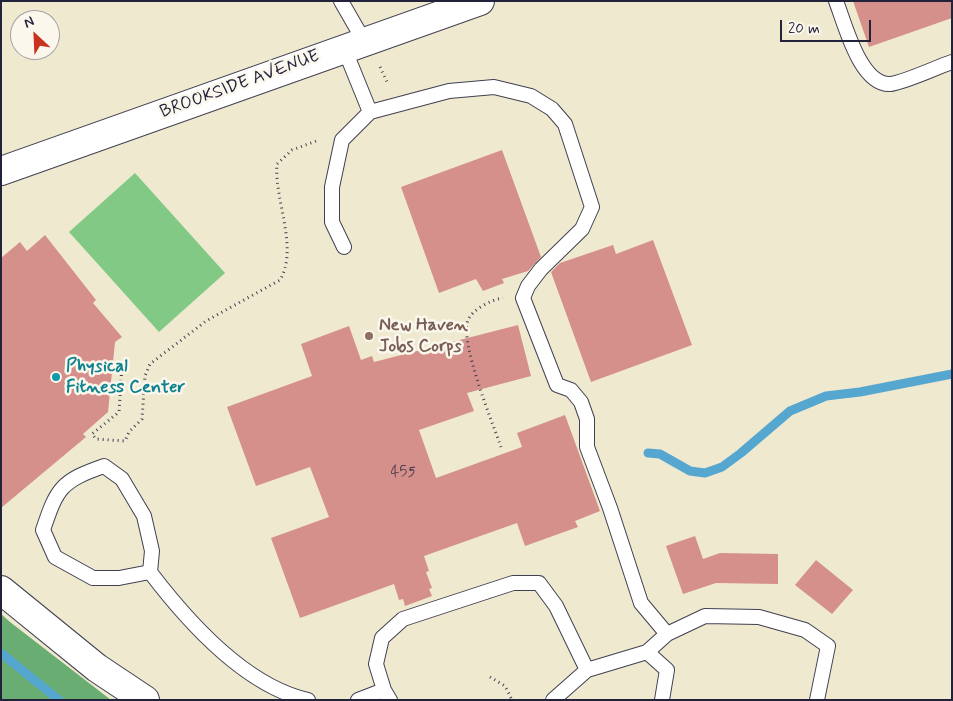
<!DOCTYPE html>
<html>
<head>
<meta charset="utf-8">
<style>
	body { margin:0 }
	#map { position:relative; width:953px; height:701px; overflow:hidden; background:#efe9d0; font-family:Mynerve,sans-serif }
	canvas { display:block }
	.frame { position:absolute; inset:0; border:2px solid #22223b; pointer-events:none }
	.north { position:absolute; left:10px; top:10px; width:50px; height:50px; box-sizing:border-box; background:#fbf7ec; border:1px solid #a4a2a5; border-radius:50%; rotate:335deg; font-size:14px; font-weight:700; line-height:20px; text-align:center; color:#22223b }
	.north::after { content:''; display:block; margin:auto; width:18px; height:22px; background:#c8321e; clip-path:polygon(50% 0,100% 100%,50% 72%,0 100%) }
	.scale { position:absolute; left:780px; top:20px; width:91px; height:22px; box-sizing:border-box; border:2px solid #22223b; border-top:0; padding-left:6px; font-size:15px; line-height:18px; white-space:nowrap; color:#22223b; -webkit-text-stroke:4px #fbf7ec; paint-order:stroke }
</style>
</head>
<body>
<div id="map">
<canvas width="953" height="701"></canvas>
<div class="frame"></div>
<div class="north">N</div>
<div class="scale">20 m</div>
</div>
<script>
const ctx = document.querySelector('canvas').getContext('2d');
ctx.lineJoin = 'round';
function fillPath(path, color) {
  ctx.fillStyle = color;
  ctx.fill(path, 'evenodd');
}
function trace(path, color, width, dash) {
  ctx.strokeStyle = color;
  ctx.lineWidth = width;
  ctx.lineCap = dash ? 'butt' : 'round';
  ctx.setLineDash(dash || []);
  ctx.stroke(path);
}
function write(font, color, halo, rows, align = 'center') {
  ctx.font = font + ' Mynerve,sans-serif';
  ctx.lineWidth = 5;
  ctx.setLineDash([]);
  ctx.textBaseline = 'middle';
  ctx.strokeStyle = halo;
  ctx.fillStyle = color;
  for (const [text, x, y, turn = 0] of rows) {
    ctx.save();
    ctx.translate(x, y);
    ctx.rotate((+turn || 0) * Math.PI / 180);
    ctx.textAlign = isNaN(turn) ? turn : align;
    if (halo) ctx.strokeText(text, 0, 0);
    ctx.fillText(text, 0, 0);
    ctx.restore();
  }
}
const green = new Path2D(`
	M135,173L225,273L159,332L69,232Z`);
const forest = new Path2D(`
	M1,614L10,622L111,700H1Z`);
const stream = new Path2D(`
	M648,453L660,454L690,471L705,473L722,467L741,453L790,411L826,396L860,392L952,374
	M1,653L59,700`);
const building = new Path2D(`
	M853,1H952V18L869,47Z
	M502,150L541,257L528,271L502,279L504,283L483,291L476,279L439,293L401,187Z
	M45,235L96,300L93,303L122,337L115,342L108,412L83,434L86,437L1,508V258L20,242L27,251Z
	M653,240L692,345L591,382L551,272L560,263L613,245L616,254Z
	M518,325L531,376L467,393L474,411L419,430L436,478L522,447L517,433L565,415L600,511L575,521L578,527L525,546L517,523L424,556L429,571L426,572L432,588L429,589L432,596L405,606L403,599L399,600L394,584L300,618L271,538L329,517L310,467L256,486L227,407L312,376L301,344L349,326L361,360L372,356L374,362Z
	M695,536L703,559L720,553L778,554V584L716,583L683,594L666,546Z
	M816,560L853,590L832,614L795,585Z`);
const path = new Path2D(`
	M380,67L388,84
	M122,365L119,412L92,434L96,439L125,441L129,432L142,419L145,376L150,364L206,321L280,280C299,248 274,200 277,164L292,150L319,140
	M501,447C493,424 459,341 468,320C472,310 492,299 503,298
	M490,677L505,686L512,700`);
const service = new Path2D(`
	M341,1L364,41
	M836,1C845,24 860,85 890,84C903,83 937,67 952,62
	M344,48L370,112
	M344,247L332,222V187L342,140L370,112L449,91L494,87L531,96L552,109L565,124L592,207L582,229L541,269L528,286L523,298L557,385L571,390L581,402L587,419V447L610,508L641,603L667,634
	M150,572L119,578H93L55,557L43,530C57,488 61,481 104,466L122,479L144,516L152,551L150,572C188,622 245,686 308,700
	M647,652L667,670L662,700
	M358,700L384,690
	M390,700L384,690L376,664L382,638L403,619L513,583H539L556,606L587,670
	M553,700L587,670L647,652L667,634L705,616L759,617L805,630L828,646L817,700`);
const minor = new Path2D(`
	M1,171L480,1
	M1,590L97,668L145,700`);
const markers = [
	[369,336,5,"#8d6e63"],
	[56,377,5,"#0f9aa8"]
];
const numberNames = [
	["455",403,473]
];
const streetNames = [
	["BROOKSIDE AVENUE",240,85,-20]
];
const educationNames = [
	["New Haven",379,326],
	["Jobs Corps",379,347]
];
const cultureNames = [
	["Physical",66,367],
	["Fitness Center",66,388]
];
fillPath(green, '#82c985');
fillPath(forest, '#69ad72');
trace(stream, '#56a7d0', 9);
fillPath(building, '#d5908b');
trace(service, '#414051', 16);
trace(minor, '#414051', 30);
trace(path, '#414051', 3, [1, 4]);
trace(service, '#fff', 14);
trace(minor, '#fff', 28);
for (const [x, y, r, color] of markers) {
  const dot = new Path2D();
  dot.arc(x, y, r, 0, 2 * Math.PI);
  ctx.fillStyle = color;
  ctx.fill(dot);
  trace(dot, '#fbf7ec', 2);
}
write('15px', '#4f3e4f', null, numberNames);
write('18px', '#22223b', '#fbf7ec', streetNames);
write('bold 18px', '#785e54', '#fbf7ec', educationNames, 'left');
write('bold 18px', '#0d838f', '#fbf7ec', cultureNames, 'left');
</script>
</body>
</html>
